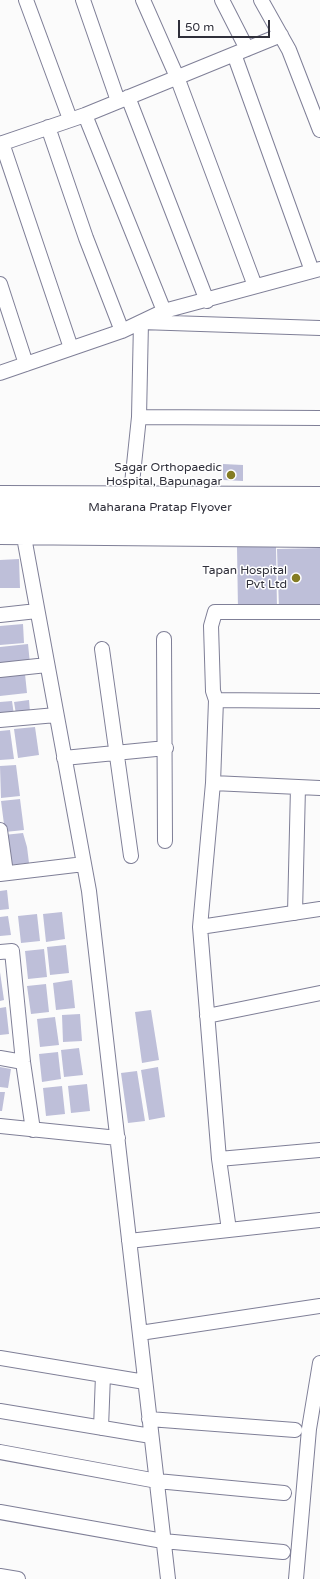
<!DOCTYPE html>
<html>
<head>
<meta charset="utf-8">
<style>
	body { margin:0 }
	#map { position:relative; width:320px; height:1579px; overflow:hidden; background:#fbfbfb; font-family:"Varela Round",sans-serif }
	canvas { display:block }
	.scale { position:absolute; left:178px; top:20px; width:92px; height:18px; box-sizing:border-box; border:2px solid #2f2f3a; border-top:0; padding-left:5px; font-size:12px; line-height:14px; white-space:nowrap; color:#2f2f3a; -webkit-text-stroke:3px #fff; paint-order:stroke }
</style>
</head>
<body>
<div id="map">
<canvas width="320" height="1579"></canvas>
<div class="scale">50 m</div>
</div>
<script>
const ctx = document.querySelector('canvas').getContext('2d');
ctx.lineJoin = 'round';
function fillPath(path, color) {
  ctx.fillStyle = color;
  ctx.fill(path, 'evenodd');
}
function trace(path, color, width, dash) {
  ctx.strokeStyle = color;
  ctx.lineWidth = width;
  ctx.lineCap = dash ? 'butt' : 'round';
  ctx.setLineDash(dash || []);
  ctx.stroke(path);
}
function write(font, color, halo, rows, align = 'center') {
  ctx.font = font + ' "Varela Round",sans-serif';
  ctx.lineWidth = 3;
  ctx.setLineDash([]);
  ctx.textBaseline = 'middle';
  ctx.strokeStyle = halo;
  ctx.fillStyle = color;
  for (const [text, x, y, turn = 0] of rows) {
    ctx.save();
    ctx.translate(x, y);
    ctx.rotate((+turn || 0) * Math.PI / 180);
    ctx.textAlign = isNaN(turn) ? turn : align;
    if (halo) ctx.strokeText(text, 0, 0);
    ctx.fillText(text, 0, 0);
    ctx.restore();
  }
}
const building = new Path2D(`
	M223,464L243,465V481L223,480Z
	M237,547H276L277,609L238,610Z
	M320,548V608L279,609L277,549Z
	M19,559L20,588H0V560Z
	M23,624L24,643L0,645V626Z
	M28,644L30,664L0,666V647Z
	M25,674L27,693L0,696V677Z
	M29,700L30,712L16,714L14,702Z
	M12,701L14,715L0,716V702Z
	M35,727L39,755L18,758L14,729Z
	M10,730L14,759L0,760V731Z
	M16,765L20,796L1,798L0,766Z
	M20,799L24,830L5,832L1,801Z
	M23,833L27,847L29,863L10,865L4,835Z
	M7,890L9,909L0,910V891Z
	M62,912L65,939L46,942L43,914Z
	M37,914L40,941L21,943L18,916Z
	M8,916L11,935L0,936V917Z
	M66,945L69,973L50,975L47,947Z
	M44,949L47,977L28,979L25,951Z
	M0,972L4,1000L0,1001Z
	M72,980L75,1008L56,1010L53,983Z
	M46,984L49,1012L31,1014L27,986Z
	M6,1007L9,1034L0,1035V1008Z
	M151,1010L159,1060L142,1063L135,1012Z
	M80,1014L82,1041L63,1042L62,1015Z
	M55,1017L59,1045L40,1047L37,1019Z
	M79,1048L83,1075L64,1077L61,1050Z
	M58,1052L61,1079L42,1082L39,1054Z
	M0,1067L11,1069L8,1088L0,1087Z
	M158,1067L165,1117L149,1120L141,1070Z
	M137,1071L145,1121L128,1123L121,1073Z
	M87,1084L90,1111L71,1113L68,1086Z
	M62,1086L65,1114L46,1116L43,1088Z
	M0,1092H5L2,1111H0Z`);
const minor = new Path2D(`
	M26,0L70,119
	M83,0L118,101
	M143,0L177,77L255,286
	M222,0L247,49
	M261,0L289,50L320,130
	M234,54L312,271
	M128,97L207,301
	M85,115L164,311
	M48,127L86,238L122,331
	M2,143L71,348
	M0,144L85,115L281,35
	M0,284L26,364
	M0,373L122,331L164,311L320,269
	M139,417L320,418
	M0,493L320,494
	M131,493L139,417L141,322L320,328
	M0,537L320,540
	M24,537L89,891L168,1579
	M0,615L37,611
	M164,639L165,841
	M102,649L131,856
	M0,670L47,665
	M216,700L213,691L211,626L215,612H320
	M0,720L56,715
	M64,758L166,748
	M213,783L320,788
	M0,830L6,873
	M0,874L84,864
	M295,913L298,787
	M200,927L213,783L216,700L320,701
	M0,952L12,951L23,1062L33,1130
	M207,1016L320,993
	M0,1058L23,1062
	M0,1126L118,1138
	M219,1159L200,927L320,909
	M229,1230L219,1159L320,1150
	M129,1241L320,1220
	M140,1333L320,1306
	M0,1358L145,1382
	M0,1411L151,1436
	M149,1419L295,1430
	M101,1428L103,1375
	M0,1452L157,1481L284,1493
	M0,1512L163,1541L283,1552
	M0,1576L18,1579
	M296,1579L309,1429L320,1363`);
const major = new Path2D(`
	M0,506L320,508
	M0,524L320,525`);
const markers = [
	[231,475,5,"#847c23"],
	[296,578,5,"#847c23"]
];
const poiNames = [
	["Sagar Orthopaedic",222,468],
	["Hospital, Bapunagar",222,482],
	["Tapan Hospital",287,571],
	["Pvt Ltd",287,585]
];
const streetNames = [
	["Maharana Pratap Flyover",160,508]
];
fillPath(building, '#bebfd9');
trace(minor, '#7f7f97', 16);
trace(major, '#7f7f97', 20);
trace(minor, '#fff', 14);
trace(major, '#fff', 18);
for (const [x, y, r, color] of markers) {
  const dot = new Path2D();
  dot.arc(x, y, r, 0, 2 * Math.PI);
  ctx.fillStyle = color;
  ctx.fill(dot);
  trace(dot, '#fff', 1.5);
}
write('12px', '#2f2f3a', '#fff', poiNames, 'right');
write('12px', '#2f2f3a', '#fff', streetNames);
</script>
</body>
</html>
